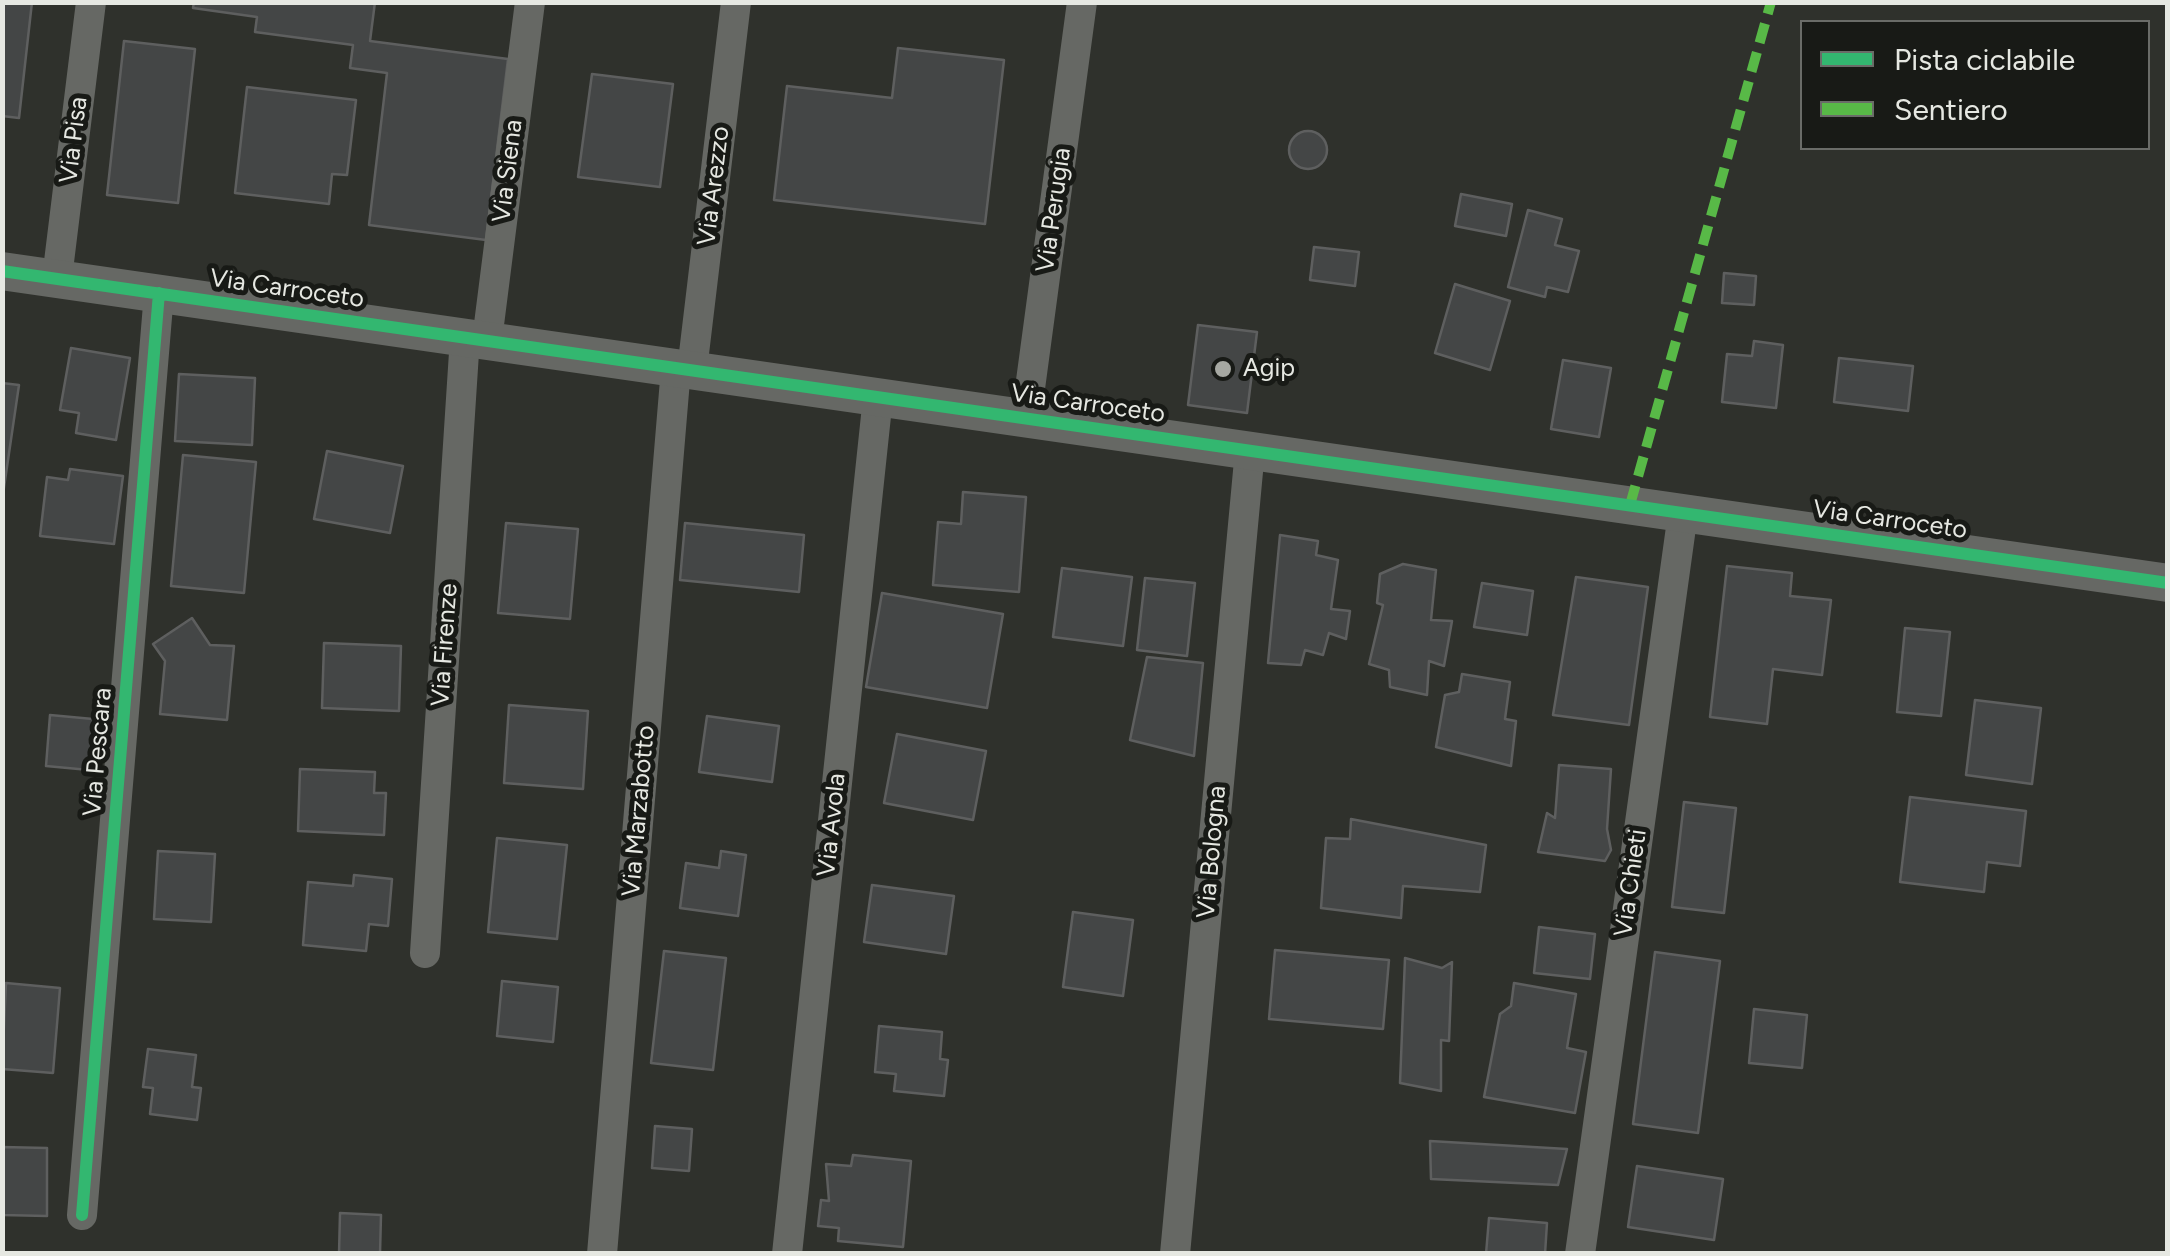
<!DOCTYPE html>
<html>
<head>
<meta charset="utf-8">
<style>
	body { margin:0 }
	#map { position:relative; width:2170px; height:1256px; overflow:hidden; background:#2f312c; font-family:Figtree,sans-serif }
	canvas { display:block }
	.frame { position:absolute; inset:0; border:5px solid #e6e8e2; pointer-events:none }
	.legend { position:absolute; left:1800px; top:20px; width:350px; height:130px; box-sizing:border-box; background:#181a16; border:2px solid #6a6c68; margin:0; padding:12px 18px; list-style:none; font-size:30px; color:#e6e8e2 }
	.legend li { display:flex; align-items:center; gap:20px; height:50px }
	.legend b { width:50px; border:2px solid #6a6c68 }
</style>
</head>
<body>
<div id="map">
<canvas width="2170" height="1256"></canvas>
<div class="frame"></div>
<ul class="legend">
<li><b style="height:12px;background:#33b770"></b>Pista ciclabile</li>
<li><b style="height:12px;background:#58b947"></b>Sentiero</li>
</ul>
</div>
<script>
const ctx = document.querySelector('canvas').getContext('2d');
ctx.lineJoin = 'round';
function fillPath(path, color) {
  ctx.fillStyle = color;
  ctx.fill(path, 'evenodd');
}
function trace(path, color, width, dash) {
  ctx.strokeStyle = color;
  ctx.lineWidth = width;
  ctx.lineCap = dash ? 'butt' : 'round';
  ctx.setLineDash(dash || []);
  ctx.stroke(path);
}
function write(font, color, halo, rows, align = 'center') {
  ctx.font = font + ' Figtree,sans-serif';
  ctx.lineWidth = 10;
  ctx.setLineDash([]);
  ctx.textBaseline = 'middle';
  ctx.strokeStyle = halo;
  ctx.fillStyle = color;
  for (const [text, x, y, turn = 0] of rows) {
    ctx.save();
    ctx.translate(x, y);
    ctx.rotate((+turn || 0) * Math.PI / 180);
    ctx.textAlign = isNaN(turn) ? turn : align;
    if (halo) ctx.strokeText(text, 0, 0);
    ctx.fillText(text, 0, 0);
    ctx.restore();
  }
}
const building = new Path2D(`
	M2,2H32L19,118L2,116Z
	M194,2H375L370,41L508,59L486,240L369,225L387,73L350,68L353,45L255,32L257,17L193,8Z
	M124,41L195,49L178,203L107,195Z
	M898,48L1004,60L985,224L774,200L787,86L892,98Z
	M592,74L673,84L660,187L578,177Z
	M247,87L356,100L347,175L332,174L329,204L235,193Z
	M1289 150a19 19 0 1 1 38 0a19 19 0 1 1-38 0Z
	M1461,194L1512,204L1506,236L1455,226Z
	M1528,210L1562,219L1555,245L1579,251L1568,292L1547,287L1545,297L1508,287Z
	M1314,247L1359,252L1355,286L1310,280Z
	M1724,273L1756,276L1754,305L1722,303Z
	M1455,284L1510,301L1490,370L1435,353Z
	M1198,325L1257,332L1247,413L1188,405Z
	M1754,341L1783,345L1776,408L1722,402L1727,354L1752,356Z
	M71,348L130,358L116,440L76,433L79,413L60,410Z
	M1839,358L1913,366L1908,411L1834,402Z
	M1563,360L1611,368L1599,437L1551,429Z
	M179,374L255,378L252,445L175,441Z
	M2,383L19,385L2,501Z
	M327,451L403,466L390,533L314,519Z
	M183,455L256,462L244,593L171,586Z
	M70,469L123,476L114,544L40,536L47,477L68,480Z
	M963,492L1026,497L1019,592L933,585L938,522L961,524Z
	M506,523L578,529L570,619L498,613Z
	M685,523L804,535L799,592L680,580Z
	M1280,535L1318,541L1316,555L1338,560L1331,609L1350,611L1346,639L1329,633L1323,655L1305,650L1301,665L1268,663Z
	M1403,564L1436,570L1431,620L1452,621L1444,666L1429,661L1427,695L1390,687L1389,670L1369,664L1383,605L1377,603L1380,574Z
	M1727,566L1792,573L1790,596L1831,600L1822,675L1773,669L1767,724L1710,717Z
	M1062,568L1132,577L1123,646L1053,637Z
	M1576,577L1648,587L1629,725L1553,715Z
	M1145,578L1195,583L1187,656L1137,650Z
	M1482,583L1533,591L1527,635L1474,627Z
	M882,593L1003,614L987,708L866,687Z
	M192,618L210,645L234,646L227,720L160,714L165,661L153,644Z
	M1905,628L1950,632L1941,716L1897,712Z
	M324,643L401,646L399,711L322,708Z
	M1147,657L1203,663L1194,756L1130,740Z
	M1462,674L1510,682L1505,719L1516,721L1511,766L1436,747L1445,695L1459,692Z
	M1975,700L2041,708L2032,784L1966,775Z
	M509,705L588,711L583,789L504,783Z
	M50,715L93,719L89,770L46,766Z
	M707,716L779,726L772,782L699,772Z
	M897,734L986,751L973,820L884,803Z
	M1559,765L1611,769L1607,829L1611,850L1605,861L1538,852L1547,813L1555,818Z
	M300,769L375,772L374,793H386L384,835L298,831Z
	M1910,797L2026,811L2020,866L1987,862L1984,892L1900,882Z
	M1684,802L1736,808L1724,913L1672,907Z
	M1351,819L1486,845L1480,892L1403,886L1401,918L1321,908L1326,838L1350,839Z
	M497,838L567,845L557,939L488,932Z
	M158,851L215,854L211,922L154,919Z
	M721,851L746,855L738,916L680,908L686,863L719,868Z
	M354,875L392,879L388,926L369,924L366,951L303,945L308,882L353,886Z
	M872,885L954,896L946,954L864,942Z
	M1073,912L1133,920L1123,996L1063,987Z
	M1539,927L1595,934L1590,979L1534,973Z
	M1275,950L1389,960L1383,1029L1269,1019Z
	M664,951L726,958L713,1070L651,1063Z
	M1655,952L1720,961L1698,1133L1633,1124Z
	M1405,958L1442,968L1452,962L1449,1041L1441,1040V1091L1400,1083Z
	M502,981L558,987L553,1042L497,1036Z
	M6,983L60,988L53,1073L2,1069Z
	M1514,983L1576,994L1567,1048L1586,1052L1575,1113L1484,1097L1500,1014L1511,1006Z
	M1754,1009L1807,1015L1802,1068L1749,1063Z
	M879,1026L942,1032L940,1059L948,1060L944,1096L894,1091L896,1074L875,1072Z
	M148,1049L196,1055L192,1087L201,1088L197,1120L150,1114L153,1088L143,1087Z
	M655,1126L692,1129L689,1171L652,1168Z
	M1430,1141L1567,1149L1558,1185L1431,1179Z
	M2,1147L47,1148V1216L2,1215Z
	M853,1155L911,1161L903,1247L838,1241L839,1228L818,1226L821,1200L829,1201L826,1164L851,1166Z
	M1637,1166L1723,1179L1714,1240L1628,1227Z
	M340,1213L381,1215L380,1254H339Z
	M1489,1218L1547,1223L1545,1254H1486Z`);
const minor = new Path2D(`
	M57,278L91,2
	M487,340L530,2
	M692,370L736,2
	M1026,418L1082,2
	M425,953L465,337
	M82,1215L159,293
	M602,1254L676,368
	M787,1254L878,397
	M1175,1254L1250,450
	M1580,1254L1683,513`);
const tertiary = new Path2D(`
	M2,271L2168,583`);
const quiet = new Path2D(`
	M1630,505L1771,2`);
const cycleway = new Path2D(`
	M2,271L2168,583
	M82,1215L159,293`);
const markers = [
	[1223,369,10,"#a6a8a2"]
];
const streetNames = [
	["Via Pisa",74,140,-83],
	["Via Siena",508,171,-83],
	["Via Arezzo",714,186,-83],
	["Via Perugia",1054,210,-82],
	["Via Carroceto",287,289,8],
	["Via Carroceto",1088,404,8],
	["Via Carroceto",1890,520,8],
	["Via Firenze",445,645,-86],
	["Via Pescara",98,752,-85],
	["Via Marzabotto",639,811,-85],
	["Via Avola",832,825,-84],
	["Via Bologna",1212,852,-85],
	["Via Chieti",1631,883,-82]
];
const poiNames = [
	["Agip",1243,369]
];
fillPath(building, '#444646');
trace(building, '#5e5f5f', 2.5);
trace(minor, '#666864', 30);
trace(tertiary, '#666864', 38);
trace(quiet, '#58b947', 10, [20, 10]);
trace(cycleway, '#33b770', 12);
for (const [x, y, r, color] of markers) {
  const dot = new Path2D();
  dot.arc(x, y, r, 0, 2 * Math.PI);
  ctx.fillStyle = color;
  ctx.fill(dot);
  trace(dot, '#181a16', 4);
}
write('25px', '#e6e8e2', '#181a16', streetNames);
write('25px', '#e6e8e2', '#181a16', poiNames, 'left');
</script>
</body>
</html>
